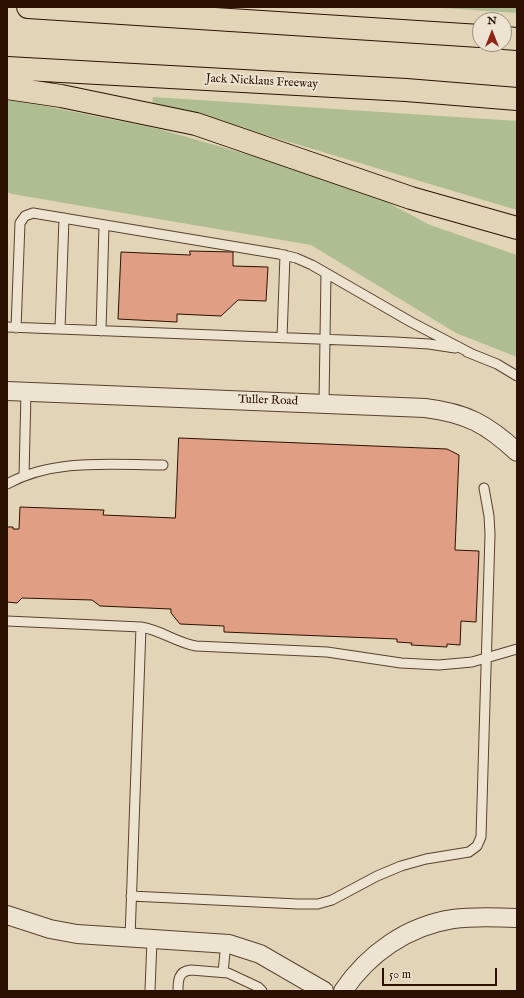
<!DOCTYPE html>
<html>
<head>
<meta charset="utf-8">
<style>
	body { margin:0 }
	#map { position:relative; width:524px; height:998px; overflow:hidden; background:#e2d4b7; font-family:"IM FELL English",serif }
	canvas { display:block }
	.frame { position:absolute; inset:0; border:8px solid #2c1100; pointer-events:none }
	.north { position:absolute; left:472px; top:12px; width:40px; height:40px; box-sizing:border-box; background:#ece3d0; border:1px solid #9f8f7d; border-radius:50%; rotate:0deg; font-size:11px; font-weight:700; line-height:16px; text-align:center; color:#2c1100 }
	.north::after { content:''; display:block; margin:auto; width:14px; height:18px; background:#8f2418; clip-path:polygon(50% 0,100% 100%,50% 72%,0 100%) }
	.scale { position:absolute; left:382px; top:968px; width:115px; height:18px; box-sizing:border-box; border:2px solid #2c1100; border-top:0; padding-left:5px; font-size:12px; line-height:14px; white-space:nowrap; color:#2c1100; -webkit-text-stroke:3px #ece3d0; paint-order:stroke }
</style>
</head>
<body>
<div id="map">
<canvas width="524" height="998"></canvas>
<div class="frame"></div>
<div class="north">N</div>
<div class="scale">50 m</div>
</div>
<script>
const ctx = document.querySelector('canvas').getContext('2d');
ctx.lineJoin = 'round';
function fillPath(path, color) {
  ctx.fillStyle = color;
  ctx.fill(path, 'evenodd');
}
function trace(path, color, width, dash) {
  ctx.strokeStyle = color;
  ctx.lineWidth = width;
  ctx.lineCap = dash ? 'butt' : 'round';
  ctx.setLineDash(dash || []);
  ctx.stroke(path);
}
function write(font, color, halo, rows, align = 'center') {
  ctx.font = font + ' "IM FELL English",serif';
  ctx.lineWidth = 4;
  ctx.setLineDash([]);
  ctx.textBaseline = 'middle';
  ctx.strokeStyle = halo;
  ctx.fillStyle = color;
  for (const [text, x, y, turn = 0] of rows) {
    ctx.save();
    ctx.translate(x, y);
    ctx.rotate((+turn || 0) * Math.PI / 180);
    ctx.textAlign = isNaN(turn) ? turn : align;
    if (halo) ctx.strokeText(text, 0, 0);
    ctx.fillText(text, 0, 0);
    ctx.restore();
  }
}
const green = new Path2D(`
	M428,7H517V13Z
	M153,97L517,121V210L229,124L152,106Z
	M7,100L45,106L159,129L253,156L381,199L430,225L517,255V357L456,333L311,245L12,194L7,192Z`);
const building = new Path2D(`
	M190,251L233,252V266L268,267L266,301L238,300L221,316L177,314V322L118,319L121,252L190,255Z
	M179,438L447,449L459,455L455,550L479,551L476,622L461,621L460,645L447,644V647L411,645L412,643L397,642V639L224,632V626L180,624L171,613V609L100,606L92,600L22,598L17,603L7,602V527H13V529H19L20,507L104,510L103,515L175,518Z`);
const service = new Path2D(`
	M7,327L395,342L429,344L455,348
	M16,328L20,223L25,216L33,213L279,254L296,258L312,265L411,322L472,354
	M60,329L64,218
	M101,331L104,225
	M282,338L285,255
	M467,352L497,364L517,376
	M324,403L326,273
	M24,476L26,392
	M7,484C54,458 111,465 163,465
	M7,621L141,627C161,630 177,643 196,646L327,652L401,663L439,665L472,662L517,649
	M131,896L298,904H318L332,900L377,876L401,866L426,859L469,852L477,846L481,837L490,534L489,516L484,488
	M130,938L141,627
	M223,972L226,943
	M150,991L152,939
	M178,991C178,981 178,971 191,970L228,973L258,987L262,991`);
const minor = new Path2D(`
	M7,391L425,408C466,413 487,424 517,452
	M7,915L50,929L77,934L229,944L260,954L324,991
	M343,991C368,954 407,926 453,919C474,916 496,917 517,918`);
const motorway = new Path2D(`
	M28,7L480,36
	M504,38L517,39
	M7,68L406,90L517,99
	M7,88L61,96L196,124L411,198L517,228`);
const streetNames = [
	["Jack Nicklaus Freeway",262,82,3],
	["Tuller Road",268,401,2]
];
fillPath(green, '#aebe92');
fillPath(building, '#e09e85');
trace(building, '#2c1100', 1);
trace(service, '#5a422e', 11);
trace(minor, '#5a422e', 20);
trace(motorway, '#2c1100', 24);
trace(service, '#ece3d0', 9);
trace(minor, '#ece3d0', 18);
trace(motorway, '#e2d4b7', 22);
write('12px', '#2c1100', '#ece3d0', streetNames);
</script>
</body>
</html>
